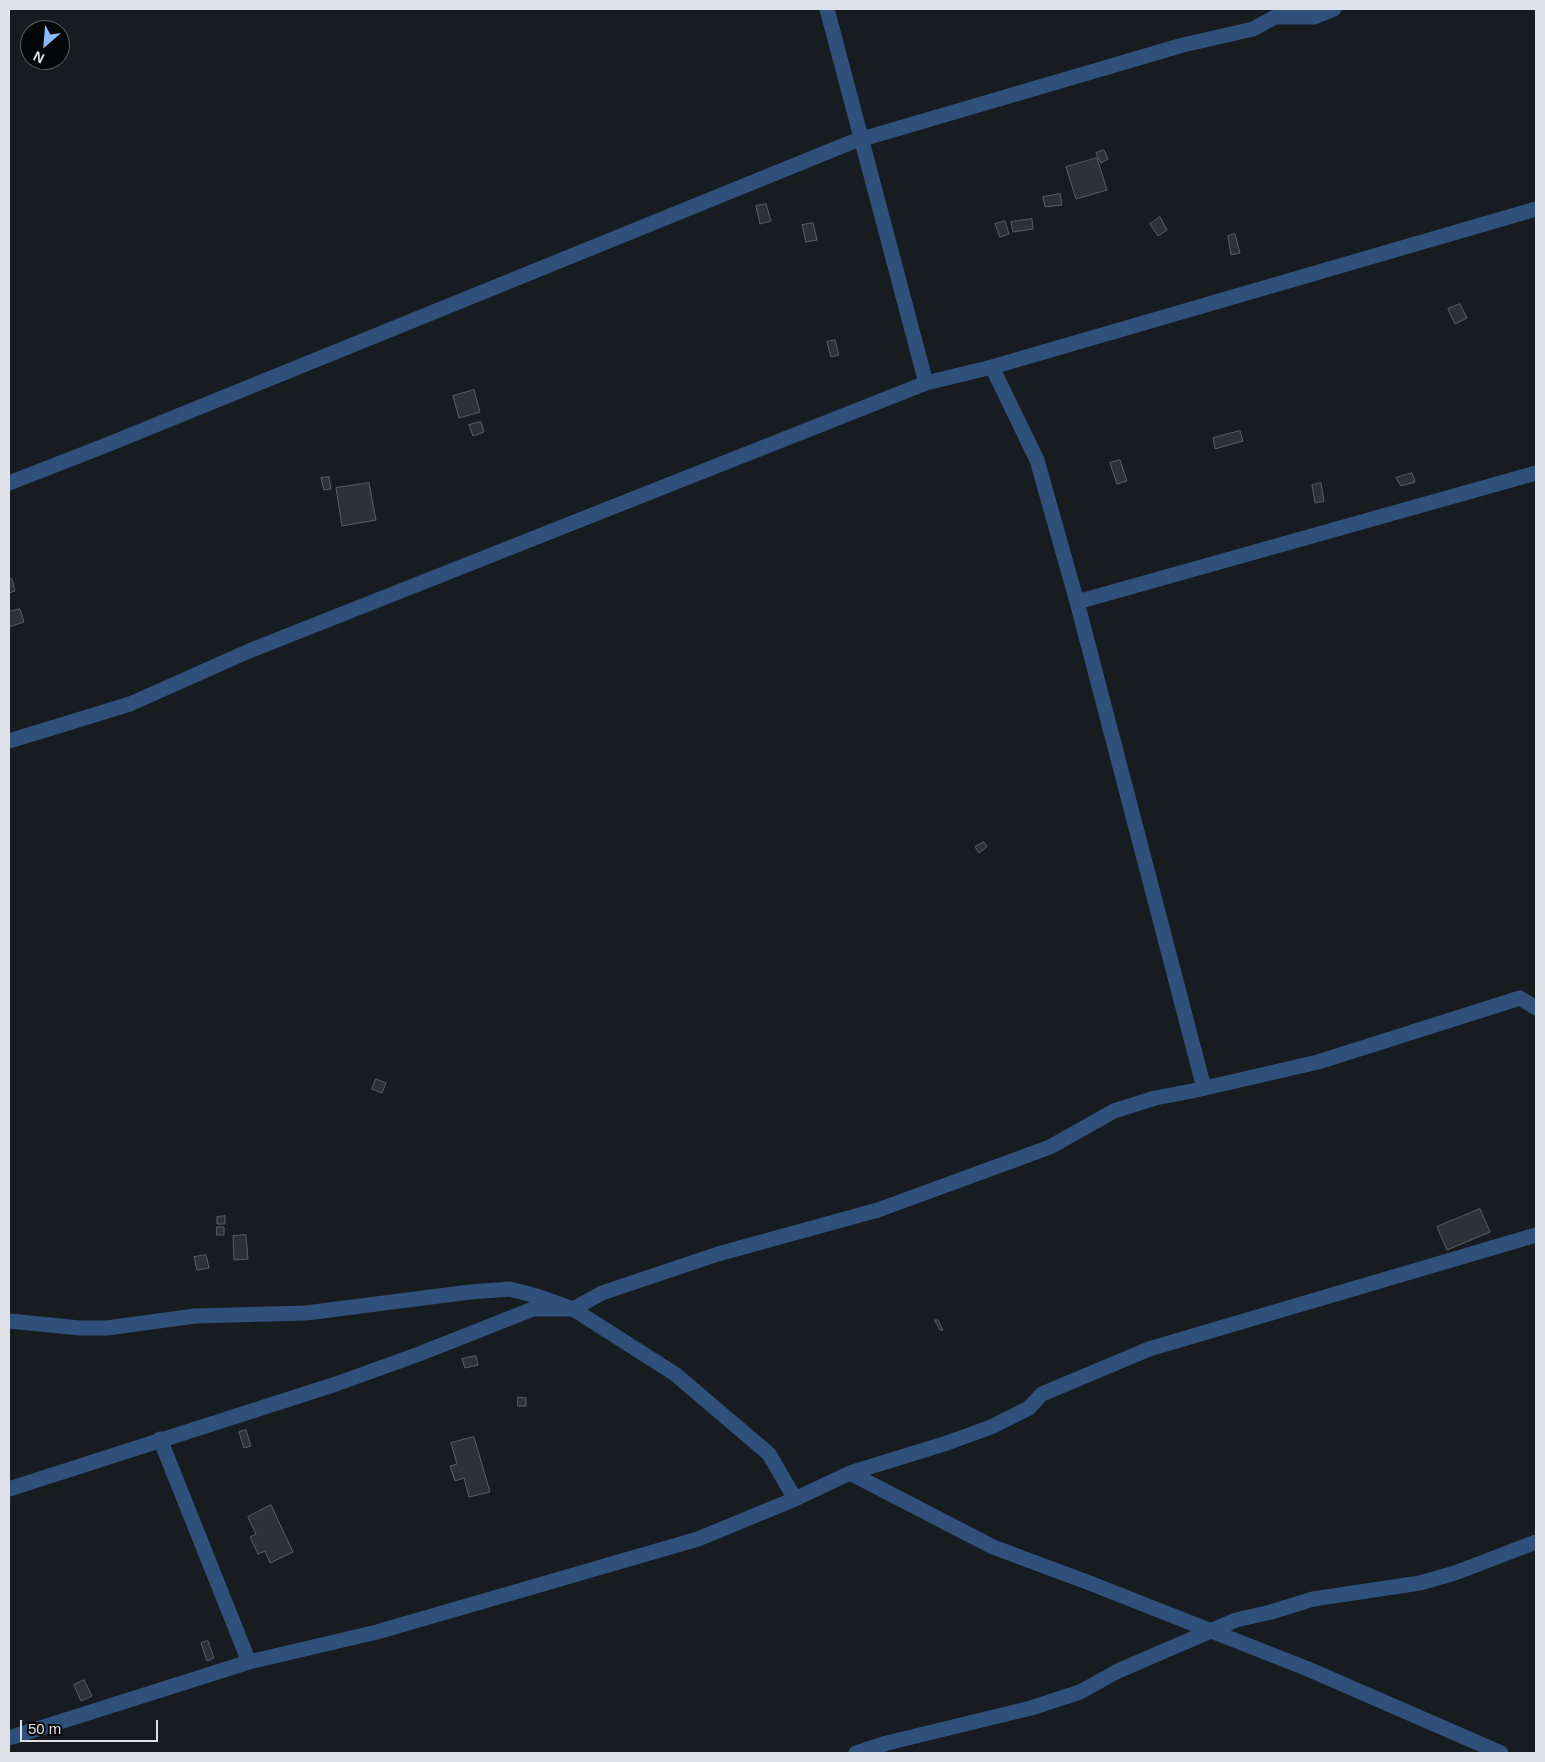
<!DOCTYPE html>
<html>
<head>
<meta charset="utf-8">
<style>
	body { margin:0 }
	#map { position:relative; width:1545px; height:1762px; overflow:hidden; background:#171c21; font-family:Helvetica,sans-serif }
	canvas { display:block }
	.frame { position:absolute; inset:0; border:10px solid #dfe2e6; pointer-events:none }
	.north { position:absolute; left:20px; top:20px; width:50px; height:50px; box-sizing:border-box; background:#050608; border:1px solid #5c5e61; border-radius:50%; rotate:207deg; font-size:14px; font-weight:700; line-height:20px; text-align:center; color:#dfe2e6 }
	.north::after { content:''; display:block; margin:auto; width:18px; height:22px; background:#88bbfc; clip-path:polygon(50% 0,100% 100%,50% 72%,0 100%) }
	.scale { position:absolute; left:20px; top:1720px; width:138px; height:22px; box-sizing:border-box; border:2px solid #dfe2e6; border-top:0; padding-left:6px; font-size:15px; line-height:18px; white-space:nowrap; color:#dfe2e6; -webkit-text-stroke:4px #050608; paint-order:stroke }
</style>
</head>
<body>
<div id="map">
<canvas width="1545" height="1762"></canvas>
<div class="frame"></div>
<div class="north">N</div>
<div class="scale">50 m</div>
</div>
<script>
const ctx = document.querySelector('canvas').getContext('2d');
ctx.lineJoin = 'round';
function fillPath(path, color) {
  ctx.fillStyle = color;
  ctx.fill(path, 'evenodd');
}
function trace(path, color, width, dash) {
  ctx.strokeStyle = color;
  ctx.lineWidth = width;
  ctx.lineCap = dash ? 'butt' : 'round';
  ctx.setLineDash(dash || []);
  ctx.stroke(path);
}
const building = new Path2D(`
	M1104,150L1108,159L1101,163L1096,153Z
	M1097,158L1107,190L1076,199L1066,167Z
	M1060,194L1062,205L1045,207L1043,197Z
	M766,204L771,221L760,224L756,206Z
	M1160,217L1167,230L1158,236L1150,224Z
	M1032,219L1033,229L1013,232L1011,222Z
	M1005,221L1009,234L1000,237L995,224Z
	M813,223L817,240L806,242L802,225Z
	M1235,234L1240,253L1231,255L1228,236Z
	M1460,304L1467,318L1455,324L1448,309Z
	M835,340L839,355L831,357L827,342Z
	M474,390L480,412L459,418L453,396Z
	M481,422L484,432L473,436L469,425Z
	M1240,431L1243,441L1215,449L1213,438Z
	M1120,460L1127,481L1117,484L1110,463Z
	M1412,473L1415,482L1401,486L1396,478Z
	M329,477L331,489L324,490L321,478Z
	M369,483L376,520L342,526L336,488Z
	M1321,483L1324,501L1315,503L1312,485Z
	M12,579L15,591L9,593V580Z
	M20,609L24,622L9,627V612Z
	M984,842L987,847L979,853L975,847Z
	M376,1079L386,1083L382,1093L372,1089Z
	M1480,1209L1490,1232L1447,1250L1437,1227Z
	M225,1216V1224H217V1217Z
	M217,1227H224V1235H217Z
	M246,1235L248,1259L234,1260L233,1236Z
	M206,1255L209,1268L197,1270L194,1257Z
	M935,1320H938L943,1330H940Z
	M476,1356L478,1365L465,1368L462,1359Z
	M518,1397L526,1398V1406H518Z
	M246,1430L251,1446L244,1448L239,1432Z
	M474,1437L490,1492L469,1497L464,1478L455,1481L450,1466L457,1464L451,1443Z
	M271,1505L293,1552L270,1563L265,1551L258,1554L250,1537L256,1534L248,1517Z
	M208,1641L214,1658L207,1661L201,1643Z
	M84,1680L92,1696L81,1701L74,1685Z`);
const street = new Path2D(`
	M827,9L926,383
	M992,367L1037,460L1077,602L1204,1088
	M9,483L104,446L852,142L1183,45L1253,29L1275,17H1314L1334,9
	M1077,602L1536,473
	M9,741L130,704L249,651L926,383L992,367L1536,209
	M9,1321L80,1328H107L195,1316L306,1313L470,1292L510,1289L540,1297L573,1309L675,1374L769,1454L795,1499L850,1473L993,1547L1087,1582L1308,1669L1501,1753
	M160,1439L249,1662
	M850,1473L947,1443L991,1427L1029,1408L1042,1394L1149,1349L1536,1235
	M9,1489L336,1384L419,1354L533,1309H573L602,1293L718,1254L878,1210L1050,1147L1114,1111L1155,1098L1192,1091L1318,1062L1520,998L1536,1008
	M9,1738L249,1662L377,1632L698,1539L795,1499
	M856,1753L887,1743L1031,1708L1080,1692L1118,1671L1236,1620L1271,1612L1313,1599L1420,1583L1455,1573L1536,1542`);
fillPath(building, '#2d3238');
trace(building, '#595f65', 1);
trace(street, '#2f507a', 15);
</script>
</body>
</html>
